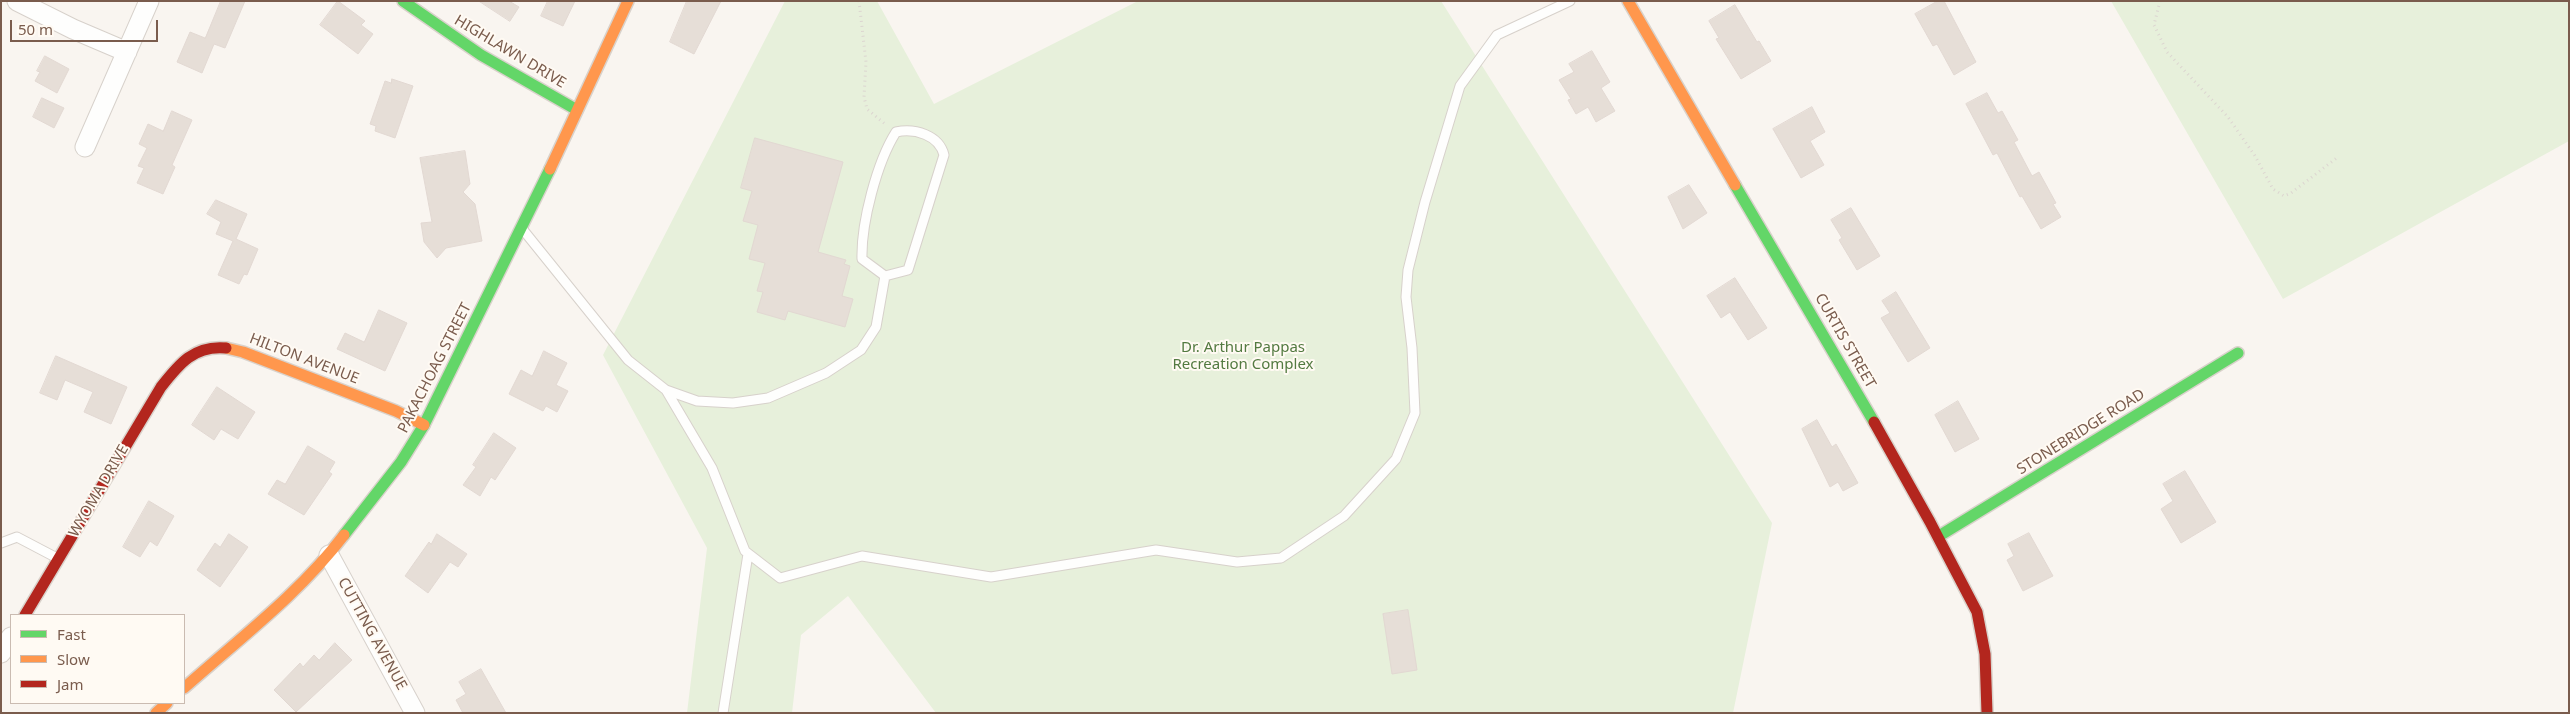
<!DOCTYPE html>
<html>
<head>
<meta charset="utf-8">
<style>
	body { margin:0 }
	#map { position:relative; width:2570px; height:714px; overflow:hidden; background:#f9f5f0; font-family:"Noto Sans",sans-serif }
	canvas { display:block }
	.frame { position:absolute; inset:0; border:2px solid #7a5c4d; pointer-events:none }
	.legend { position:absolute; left:10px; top:614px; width:175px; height:90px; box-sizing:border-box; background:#fffaf3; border:1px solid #cabbb1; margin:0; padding:6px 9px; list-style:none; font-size:15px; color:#7a5c4d }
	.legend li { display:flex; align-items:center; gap:10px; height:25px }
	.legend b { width:25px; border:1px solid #cabbb1 }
	.scale { position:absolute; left:10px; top:20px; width:148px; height:22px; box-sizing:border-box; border:2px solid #7a5c4d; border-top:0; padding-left:6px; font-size:15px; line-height:18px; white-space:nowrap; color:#7a5c4d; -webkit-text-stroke:4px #fffaf3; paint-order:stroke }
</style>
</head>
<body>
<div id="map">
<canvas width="2570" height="714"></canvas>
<div class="frame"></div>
<ul class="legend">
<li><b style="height:6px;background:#63d668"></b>Fast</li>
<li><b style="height:6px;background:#ff974d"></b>Slow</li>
<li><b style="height:6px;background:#b3261e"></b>Jam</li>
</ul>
<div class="scale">50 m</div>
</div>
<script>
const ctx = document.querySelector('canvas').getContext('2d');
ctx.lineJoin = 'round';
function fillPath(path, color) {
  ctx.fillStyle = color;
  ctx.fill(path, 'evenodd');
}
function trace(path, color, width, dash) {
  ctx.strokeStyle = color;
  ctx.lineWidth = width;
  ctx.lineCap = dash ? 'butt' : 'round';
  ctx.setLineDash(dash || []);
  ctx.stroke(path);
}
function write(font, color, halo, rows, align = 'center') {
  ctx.font = font + ' "Noto Sans",sans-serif';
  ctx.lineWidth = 4;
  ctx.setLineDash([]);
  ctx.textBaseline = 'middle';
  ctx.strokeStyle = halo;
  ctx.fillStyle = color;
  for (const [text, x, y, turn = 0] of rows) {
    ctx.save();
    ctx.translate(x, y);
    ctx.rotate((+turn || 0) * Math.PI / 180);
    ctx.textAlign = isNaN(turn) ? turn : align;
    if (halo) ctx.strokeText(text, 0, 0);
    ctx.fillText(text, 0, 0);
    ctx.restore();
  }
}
const green = new Path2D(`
	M785,1H877L934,104L1138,1H1441L1772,523L1733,713H936L848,596L801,635L792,713H687L707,548L603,355Z
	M2111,1H2569V141L2283,299Z`);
const building = new Path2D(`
	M221,1H245L225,48L214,44L202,73L177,62L190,32L205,38Z
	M338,1L365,21L361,25L373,34L358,54L320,25Z
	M479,1H509L519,7L510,21Z
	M548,1H575L563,26L541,16Z
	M687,1H721L694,54L670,42Z
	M1938,1H1944L1976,62L1954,75L1937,44L1933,46L1915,14Z
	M1735,5L1757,42L1759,41L1771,61L1741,79L1716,39L1719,38L1709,21Z
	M1592,51L1610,82L1601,88L1615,111L1596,122L1588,107L1576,114L1568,100L1571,99L1559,80L1574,72L1569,64Z
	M45,56L69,69L57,93L35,81L40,72L37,71Z
	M392,79L413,86L395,138L375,131L376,126L370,124L385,81L391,83Z
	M1987,93L1998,113L2002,111L2018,140L2014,142L2032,176L2039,172L2056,203L2053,204L2061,217L2041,229L2022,196L2020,197L1997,153L1993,155L1966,104Z
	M42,98L64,108L54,128L33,117Z
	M1812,107L1825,132L1810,141L1824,165L1801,178L1773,129Z
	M172,111L192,120L172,165L175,167L163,194L137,183L144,168L138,166L147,148L139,144L148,124L163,131Z
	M755,138L843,162L818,252L846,260L844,264L850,266L842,296L853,299L845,327L788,311L785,320L757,312L763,292L757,291L765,263L749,259L758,225L743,221L752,191L741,188Z
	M465,151L470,184L463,192L475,204L482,241L446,248L437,258L424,242L421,223L432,222L420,158Z
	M1689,185L1707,213L1683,229L1668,197Z
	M216,200L247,214L236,239L258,249L247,275L244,274L239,284L218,275L233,241L216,234L221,222L207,214Z
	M1851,208L1880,256L1857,270L1839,240L1842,238L1831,220Z
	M1735,278L1767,328L1748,340L1730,312L1721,318L1707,296Z
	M1896,292L1930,348L1908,362L1881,318L1890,313L1882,301Z
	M379,310L407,323L385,371L337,349L345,333L364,342Z
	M544,351L567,363L556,385L568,391L557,412L546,406L543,411L509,394L521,370L532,376Z
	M56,356L127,387L111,424L84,412L93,392L65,380L57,400L40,393Z
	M217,387L255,412L238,439L221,429L214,440L192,425Z
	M1958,401L1979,439L1955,452L1935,415Z
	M1817,420L1832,447L1836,444L1858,483L1843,491L1838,482L1830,487L1802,429Z
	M494,433L516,448L495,480L491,477L480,496L463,485L476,467L473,465Z
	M308,446L335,462L329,472L332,474L304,515L268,494L277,480L285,484Z
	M2185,471L2216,522L2181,543L2161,509L2173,501L2163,484Z
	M149,501L174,516L157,546L150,541L140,557L123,547Z
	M2029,533L2053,576L2023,591L2007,560L2014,556L2008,544Z
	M229,534L248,547L220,587L197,570L215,543L220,547Z
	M437,534L467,554L458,567L450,562L428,593L405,576L429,542L431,544Z
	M1408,610L1417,670L1392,674L1383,614Z
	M335,643L352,660L296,712L274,690L300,663L303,667L314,655L319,660Z
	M481,669L506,713H463L456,700L466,694L459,682Z`);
const path = new Path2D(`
	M859,1L866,62L864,97L867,109L885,124
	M2160,1L2154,25L2167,52L2228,117L2255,156L2273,189L2284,196L2291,193L2338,157`);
const lane = new Path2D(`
	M524,231L628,360L666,390L697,401L733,403L768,398L826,373L861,350L876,327L885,276L862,259C861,223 877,162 896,132C915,128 939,135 944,155L908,270L885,276
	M666,390L712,468L745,551L780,578L862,556L991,577L1156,550L1237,562L1281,558L1344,516L1396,459L1415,413L1412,348L1406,297L1408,270L1425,202L1460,86L1497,35L1570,1
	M1,543L17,537L57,558
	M723,713L748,554`);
const street = new Path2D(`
	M17,1L73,29L127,52
	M85,147L149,1
	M329,555L415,713
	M1,653L11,637`);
const fast = new Path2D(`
	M403,1L481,55L577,110
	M1735,185L1874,422
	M344,535L401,462L424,425L550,169
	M1939,536L2238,353`);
const slow = new Path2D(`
	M1628,1L1735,185
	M550,169L628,1
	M226,348L243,352L396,411L424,425
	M184,688C239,639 300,593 344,535
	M156,713L167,703`);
const jam = new Path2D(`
	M1874,422L1930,522L1977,612L1985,654L1987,713
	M25,615L161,387C179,364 194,345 226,348`);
const streetNames = [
	["HIGHLAWN DRIVE",510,52,31],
	["CURTIS STREET",1845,341,60],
	["HILTON AVENUE",304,359,21],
	["PAKACHOAG STREET",435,368,-63],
	["STONEBRIDGE ROAD",2081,432,-32],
	["WYOMA DRIVE",99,491,-60],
	["CUTTING AVENUE",372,634,61]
];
const parkNames = [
	["Dr. Arthur Pappas",1243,348],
	["Recreation Complex",1243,365]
];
fillPath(green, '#e7f0db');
fillPath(building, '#e6ded7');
trace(building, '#e2d8d2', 1);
trace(lane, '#d7d1cb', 11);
trace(street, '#d7d1cb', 21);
trace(fast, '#d9d2cb', 14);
trace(slow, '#d9d2cb', 14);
trace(jam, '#d9d2cb', 14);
trace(path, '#dcd5d0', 3, [1, 4]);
trace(lane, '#fefefd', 9);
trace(street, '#fefefd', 19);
trace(fast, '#63d668', 11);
trace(slow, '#ff974d', 11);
trace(jam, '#b3261e', 11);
write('15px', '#7a5c4d', '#fffaf3', streetNames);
write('15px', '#537a41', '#fffaf3', parkNames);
</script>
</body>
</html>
